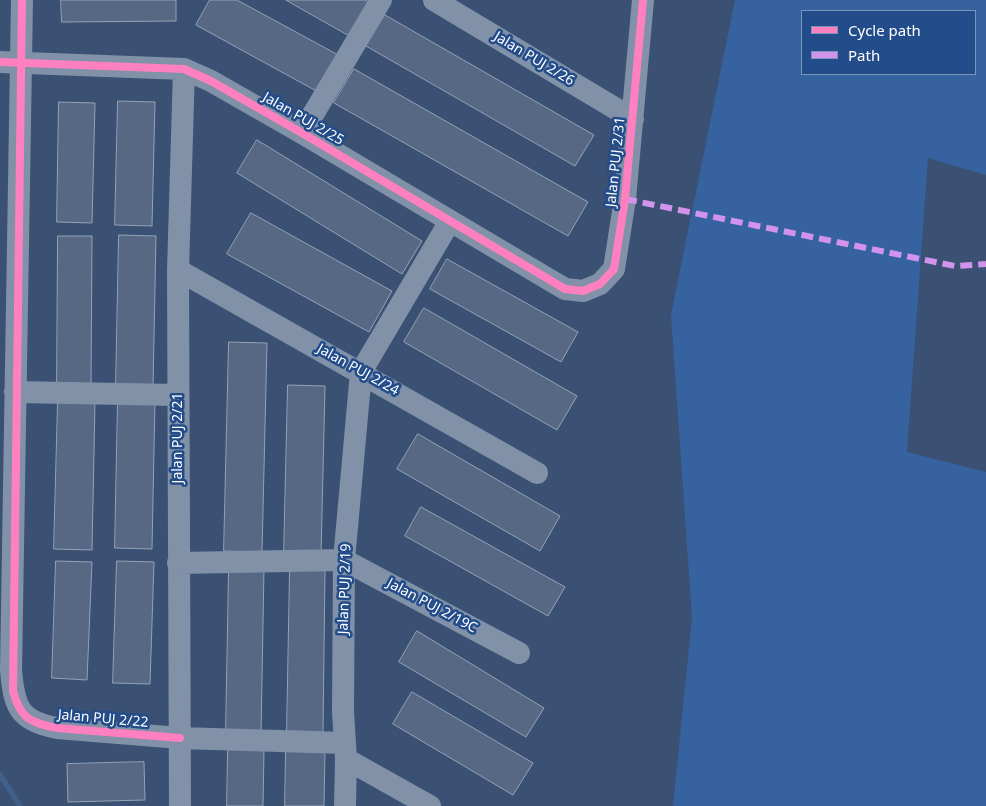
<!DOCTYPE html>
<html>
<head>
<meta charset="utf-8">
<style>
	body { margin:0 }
	#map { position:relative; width:986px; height:806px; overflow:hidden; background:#3a5173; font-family:"Noto Sans",sans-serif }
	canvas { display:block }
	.legend { position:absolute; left:801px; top:10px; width:175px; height:65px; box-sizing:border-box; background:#234c8a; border:1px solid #7b94b9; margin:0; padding:6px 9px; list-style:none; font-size:15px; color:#fff }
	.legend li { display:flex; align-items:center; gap:10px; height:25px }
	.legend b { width:25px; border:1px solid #7b94b9 }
</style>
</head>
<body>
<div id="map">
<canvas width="986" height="806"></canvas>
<ul class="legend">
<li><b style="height:6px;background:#ff80c0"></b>Cycle path</li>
<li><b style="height:6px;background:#d193ec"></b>Path</li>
</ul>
</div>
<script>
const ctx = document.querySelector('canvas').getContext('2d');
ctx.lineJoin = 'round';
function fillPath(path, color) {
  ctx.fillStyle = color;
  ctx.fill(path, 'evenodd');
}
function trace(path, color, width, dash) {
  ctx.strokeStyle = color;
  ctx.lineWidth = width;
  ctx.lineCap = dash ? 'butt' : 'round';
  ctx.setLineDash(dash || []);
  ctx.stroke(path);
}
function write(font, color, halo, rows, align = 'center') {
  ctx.font = font + ' "Noto Sans",sans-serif';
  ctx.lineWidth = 5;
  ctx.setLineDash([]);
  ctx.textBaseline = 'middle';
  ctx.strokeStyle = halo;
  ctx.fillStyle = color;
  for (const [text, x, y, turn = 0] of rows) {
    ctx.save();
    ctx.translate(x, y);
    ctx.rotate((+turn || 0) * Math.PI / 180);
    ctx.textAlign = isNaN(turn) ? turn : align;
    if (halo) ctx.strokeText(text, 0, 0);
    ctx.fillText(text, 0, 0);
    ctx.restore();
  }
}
const green = new Path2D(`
	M735,0H986V175L928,158L907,452L986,472V806H673L692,618L671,315ZM802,11H975V74H802Z`);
const stream = new Path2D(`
	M0,775L20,806`);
const building = new Path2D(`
	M61,0H176V21L62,22Z
	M210,0H237L340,56L320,93L196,25Z
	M286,0H365L369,2L350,36Z
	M385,15L594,135L575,166L366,46Z
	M354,69L588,202L568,236L334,103Z
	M118,101L155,102L152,226L115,225Z
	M59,102L95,103L92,223L57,222Z
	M257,140L422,241L402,274L237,173Z
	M251,213L392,291L369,332L227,254Z
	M119,235L156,236L153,387H116Z
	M58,236H92L91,384H57Z
	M447,259L578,332L561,362L430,289Z
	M424,308L577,396L557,430L404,342Z
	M229,342L267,343L262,552L224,551Z
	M288,385L325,386L321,555L284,554Z
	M118,399L155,400L152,549L115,548Z
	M58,401H95L92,550L54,549Z
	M418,434L560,516L540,551L397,469Z
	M421,507L565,587L548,616L405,536Z
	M56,561L92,562L87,680L52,678Z
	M117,561L154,562L150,684L113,683Z
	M229,568H264L261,733L226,732Z
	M290,569L325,570L323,732L287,731Z
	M417,631L544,708L526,737L399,662Z
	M412,692L533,763L513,795L393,724Z
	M228,749H264L263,806H227Z
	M286,750H325L324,806H285Z
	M144,762L145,800L68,802L67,764Z`);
const minor = new Path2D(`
	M22,0L11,670C14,707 19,721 57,728L180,738L345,743
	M434,0L633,119
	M0,62L184,69L211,81L302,133L565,289L583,291L600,284L614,269L625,199L643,0
	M302,133L381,0
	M178,270L537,473
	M15,392L178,395
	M178,563L344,560L519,653
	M346,759L430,806
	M180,806L178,270L184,69
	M345,806L346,759L343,712L344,560L361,372L450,221`);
const quiet = new Path2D(`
	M625,199L955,266L986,264`);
const cycleway = new Path2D(`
	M22,0L13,691C20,718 30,723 57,728L180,738
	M0,62L184,69L211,81L302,133L565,289L583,291L600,284L614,269L625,199L643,0`);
const streetNames = [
	["Jalan PUJ 2/26",534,59,31],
	["Jalan PUJ 2/25",303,119,30],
	["Jalan PUJ 2/31",616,162,-84],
	["Jalan PUJ 2/24",358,370,29],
	["Jalan PUJ 2/21",178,438,-90],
	["Jalan PUJ 2/19",345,589,-88],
	["Jalan PUJ 2/19C",432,606,28],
	["Jalan PUJ 2/22",103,719,5]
];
fillPath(green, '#3762a0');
trace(stream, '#415f8b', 5.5);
fillPath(building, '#566884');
trace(building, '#95a2b6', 1);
trace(minor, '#8191a7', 22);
trace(quiet, '#d193ec', 6, [12, 6]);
trace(cycleway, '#ff80c0', 8);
write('14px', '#fff', '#234c8a', streetNames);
</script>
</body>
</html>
